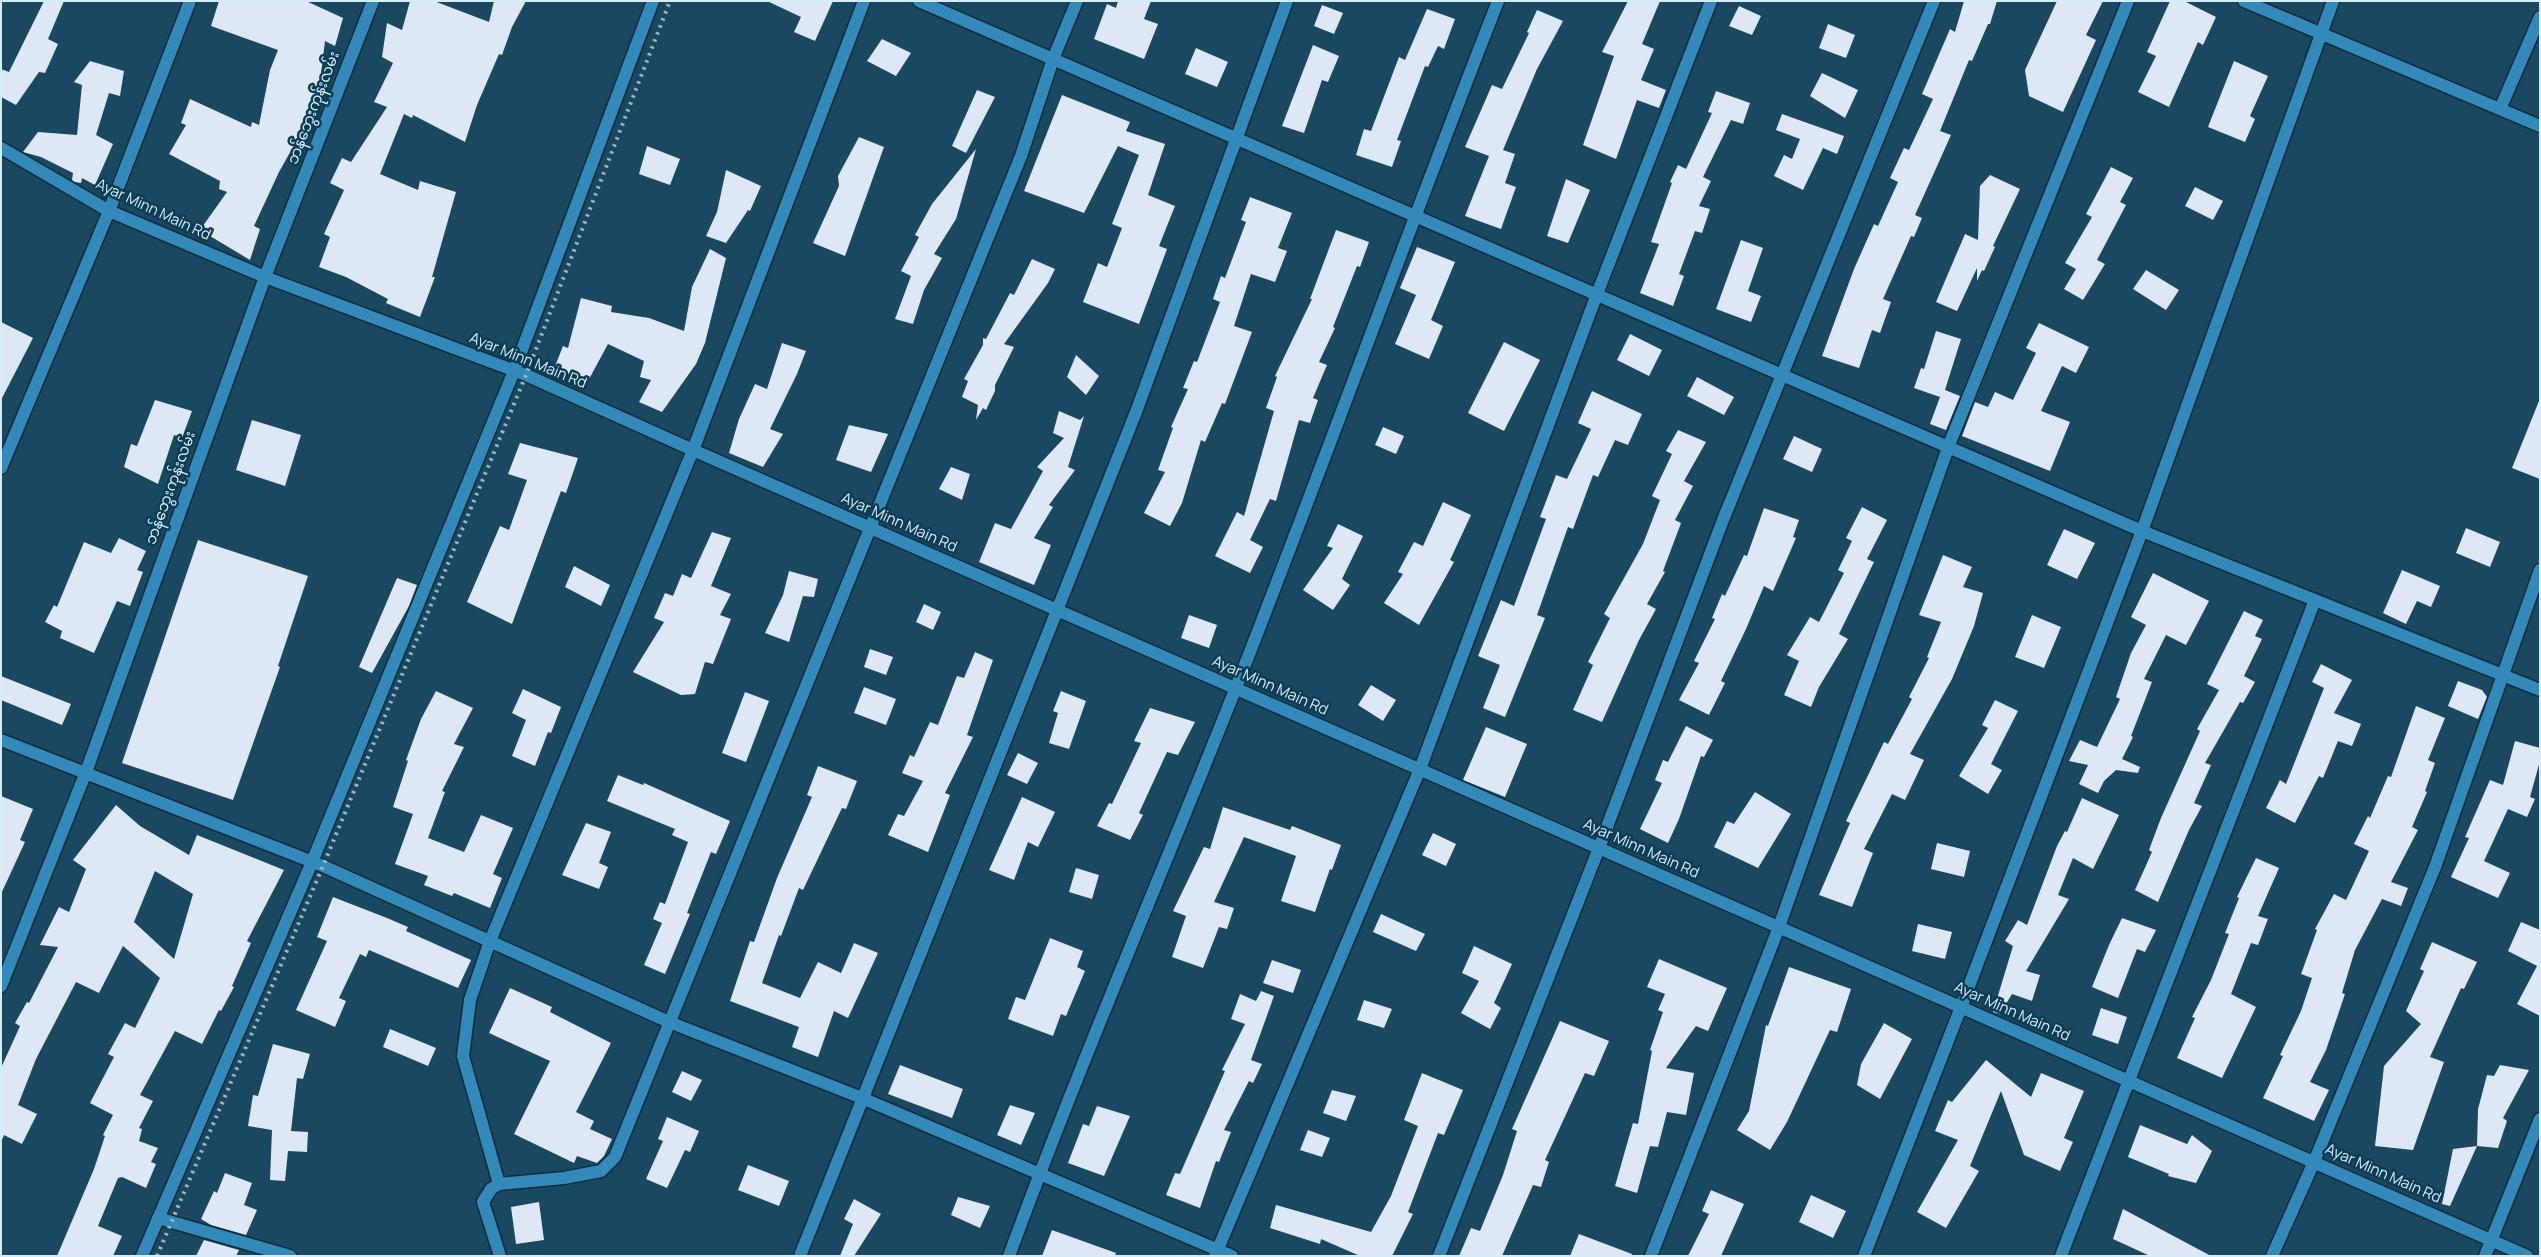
<!DOCTYPE html>
<html>
<head>
<meta charset="utf-8">
<style>
	body { margin:0 }
	#map { position:relative; width:2541px; height:1257px; overflow:hidden; background:#1a4861; font-family:Manrope,sans-serif }
	canvas { display:block }
	.frame { position:absolute; inset:0; border:2px solid #d5ecfc; pointer-events:none }
</style>
</head>
<body>
<div id="map">
<canvas width="2541" height="1257"></canvas>
<div class="frame"></div>
</div>
<script>
const ctx = document.querySelector('canvas').getContext('2d');
ctx.lineJoin = 'round';
function fillPath(path, color) {
  ctx.fillStyle = color;
  ctx.fill(path, 'evenodd');
}
function trace(path, color, width, dash) {
  ctx.strokeStyle = color;
  ctx.lineWidth = width;
  ctx.lineCap = dash ? 'butt' : 'round';
  ctx.setLineDash(dash || []);
  ctx.stroke(path);
}
function write(font, color, halo, rows, align = 'center') {
  ctx.font = font + ' Manrope,"Noto Sans Myanmar",sans-serif';
  ctx.lineWidth = 5;
  ctx.setLineDash([]);
  ctx.textBaseline = 'middle';
  ctx.strokeStyle = halo;
  ctx.fillStyle = color;
  for (const [text, x, y, turn = 0] of rows) {
    ctx.save();
    ctx.translate(x, y);
    ctx.rotate((+turn || 0) * Math.PI / 180);
    ctx.textAlign = isNaN(turn) ? turn : align;
    if (halo) ctx.strokeText(text, 0, 0);
    ctx.fillText(text, 0, 0);
    ctx.restore();
  }
}
const building = new Path2D(`
	M44,1H64L48,39L58,44L45,73L39,72L16,105L1,97V69L9,72Z
	M219,1H306L343,18L335,46L325,41L320,82L306,124L279,172L254,226L260,229L250,260L200,230L227,192L219,189L220,181L169,154L186,125L181,123L190,99L251,127L252,122L259,125L270,70L278,50L211,26Z
	M410,1H434L489,22L494,1H526L512,27L502,55L499,54L477,105L465,142L413,115L412,118L404,114L380,174L418,190L420,181L456,192L432,277H435L420,317L386,303L388,299L346,277L319,267L330,237L324,234L344,190L330,183L342,158L351,162L387,107L374,102L393,63L382,57L387,23L402,30Z
	M767,1H833L815,41L794,32L801,17Z
	M1118,1H1151L1144,19L1158,24L1144,59L1094,39L1107,4L1116,8Z
	M1628,1H1660L1642,44L1654,49L1641,80L1666,90L1659,108L1637,100L1616,159L1583,145L1614,56L1602,52Z
	M1964,1H1997L1990,24H1988L1972,61L1969,60L1940,131L1951,135L1915,215L1922,218L1914,237L1911,236L1883,299L1891,302L1880,333L1872,330L1859,368L1822,356L1854,269L1874,224L1878,226L1898,182L1890,178L1904,148L1909,150L1933,99L1922,94L1950,29L1955,32Z
	M2057,1H2103L2086,35L2096,40L2063,112L2029,96L2025,70Z
	M2170,1H2184L2216,17L2203,45L2198,42L2169,107L2138,92L2156,56L2147,52Z
	M1322,5L1343,13L1334,34L1314,26Z
	M1739,6L1761,16L1752,35L1729,26Z
	M1427,9L1455,19L1444,49L1438,46L1428,67L1425,66L1397,140L1401,141L1392,167L1356,155L1364,129L1371,131L1399,57L1405,60Z
	M1537,10L1563,21L1537,69L1503,150L1515,154L1505,183L1516,187L1501,229L1465,216L1489,156L1465,147L1492,85L1502,89L1529,33L1527,32Z
	M1828,24L1855,35L1846,58L1819,48Z
	M882,39L911,53L896,76L867,61Z
	M1313,45L1339,56L1328,82L1322,80L1304,133L1282,126Z
	M1196,48L1228,62L1217,87L1185,74Z
	M90,61L124,71L120,96L109,93L96,135L113,144L95,185L82,178L81,183L75,182L72,180L73,173L41,157L23,152L38,132L77,135L82,85L74,82Z
	M2234,61L2268,76L2250,116L2255,119L2245,142L2208,127Z
	M1822,73L1858,90L1845,118L1810,96Z
	M977,90L995,97L966,153L952,146Z
	M1716,91L1750,103L1743,124L1731,120L1703,177L1711,181L1699,206L1710,209L1702,233L1695,231L1679,274L1684,276L1673,306L1640,293L1659,244L1651,242L1672,183L1670,182L1678,165L1686,169L1712,113L1708,112Z
	M1062,95L1130,122L1126,131L1165,144L1148,195L1175,206L1159,246L1167,249L1139,324L1083,302L1098,263L1107,267L1122,228L1112,224L1139,155L1118,146L1084,213L1024,191Z
	M1782,114L1844,136L1837,154L1823,148L1803,190L1774,176L1784,155L1792,159L1800,139L1776,130Z
	M859,137L884,147L845,256L813,243L839,186L838,176Z
	M647,146L680,159L670,185L639,174Z
	M976,149L956,219L934,254L942,258L924,290L913,324L895,319L911,276L901,271L919,237L915,235L932,204Z
	M2111,167L2133,178L2120,202L2126,205L2097,260L2105,264L2083,300L2064,289L2076,269L2065,263L2092,217L2086,214Z
	M726,170L761,186L750,211L748,210L726,243L706,236L717,212Z
	M1990,175L2020,189L1993,246L1995,247L1984,271L1982,270L1977,281V268L1957,311L1936,302L1965,234L1978,240L1980,186Z
	M1566,179L1590,190L1568,243L1547,236Z
	M2195,187L2223,201L2213,220L2185,206Z
	M1250,197L1292,213L1278,248L1287,251L1275,282L1251,274L1234,326L1252,332L1225,404L1222,403L1205,442L1201,440L1182,503L1170,526L1144,513L1165,472L1158,470L1173,428L1171,427L1188,389L1183,388L1194,361L1197,362L1220,302L1213,299L1221,276L1225,278L1246,222L1241,220Z
	M1336,230L1369,242L1360,267L1357,266L1333,327L1335,328L1319,362L1327,365L1313,398L1318,400L1310,423L1299,420L1276,501L1270,499L1250,540L1263,547L1250,573L1215,556L1237,512L1244,516L1274,411L1266,408L1277,377L1275,376L1312,299H1310Z
	M1741,240L1763,248L1748,291L1761,296L1751,322L1716,309Z
	M1417,247L1455,262L1431,320L1443,326L1429,359L1395,344L1416,295L1400,288Z
	M710,249L726,258L705,343L696,364L662,412L639,402L651,380L640,377L644,361L608,344L588,381L554,369L563,346L568,348L581,298L612,306L611,312L649,318L684,331L692,287Z
	M1032,259L1055,269L1048,283L1004,344L1014,347L995,385V391L986,410L983,408L976,420L978,405L962,397L968,381L964,379L983,345V338L986,339L1010,293L1014,295Z
	M2146,270L2179,290L2166,310L2133,289Z
	M1,322L33,338L1,400Z
	M2039,323L2089,347L2076,373L2062,366L2041,411L2070,422L2050,471L1962,436L1975,402L1988,407L1995,392L2013,400L2036,353L2026,348Z
	M1936,331L1961,339L1945,390L1960,396L1946,430L1930,424L1940,397L1914,388L1921,368L1924,369Z
	M1630,334L1662,350L1649,376L1617,360Z
	M1504,342L1540,360L1504,431L1468,413Z
	M782,343L806,351L797,374L770,429L783,434L763,467L729,453L739,419L755,384L767,389Z
	M1076,355L1099,376L1086,395L1067,377Z
	M1697,377L1734,397L1724,415L1687,396Z
	M1592,391L1642,414L1628,445L1615,440L1598,477L1593,475L1573,529L1568,527L1537,615L1545,618L1505,717L1483,708L1500,665L1478,656L1501,600L1514,606L1546,519L1540,517L1556,475L1567,479L1591,429L1578,423Z
	M155,400L192,411L182,438L174,435L158,484L124,467L131,444L137,446Z
	M2539,401H2540V479L2512,468Z
	M1059,411L1080,420L1084,416L1068,467L1075,470L1049,505L1053,507L1034,538L1051,545L1034,585L979,562L995,523L1011,529L1043,471L1037,467L1064,438L1053,433Z
	M252,420L301,435L285,486L236,470Z
	M849,425L888,434L871,472L836,460Z
	M1383,427L1404,436L1396,454L1375,445Z
	M1678,430L1706,442L1684,481L1693,486L1675,520L1681,523L1663,571L1665,572L1647,604L1656,609L1639,640L1602,722L1573,710L1593,665L1588,662L1610,618L1604,614L1643,544L1660,500L1652,496L1672,454L1666,451Z
	M1794,436L1822,449L1812,472L1783,459Z
	M520,443L578,458L566,493L561,491L512,624L467,602L500,526L509,530L527,480L508,474Z
	M951,467L970,474L962,500L939,489Z
	M1443,502L1471,515L1450,560L1454,562L1419,625L1384,603L1403,574L1398,572L1414,542L1423,546Z
	M1862,507L1887,520L1867,559L1874,562L1839,634L1848,639L1819,687L1811,707L1784,695L1799,661L1787,655L1810,617L1819,622L1844,573L1838,570L1852,541L1846,538Z
	M1764,508L1799,520L1793,537L1796,538L1773,591L1764,586L1746,629L1721,681L1725,683L1709,715L1679,700L1699,663L1694,661L1715,619L1712,618L1722,594L1725,596L1744,555L1747,556Z
	M1338,524L1363,536L1342,579L1350,585L1333,610L1303,590L1333,548L1327,546Z
	M2466,528L2500,542L2490,567L2456,553Z
	M2064,529L2095,543L2077,579L2047,565Z
	M712,532L731,538L711,586L731,594L720,615L731,619L713,664L705,662L695,694L681,695L633,672L664,622L654,618L665,593L673,596L682,574L691,578Z
	M119,538L146,551L137,570L143,572L130,606L117,601L94,653L60,638L62,631L45,622L54,605L57,607L84,542L111,553Z
	M198,540L308,576L278,666L280,667L233,800L122,763Z
	M1943,555L1972,567L1963,587L1983,593L1974,626L1952,679L1910,754L1924,760L1905,800L1892,794L1864,849L1873,853L1852,907L1819,895L1850,823L1846,821L1884,742L1888,744L1912,699L1909,697L1929,658L1927,657L1941,622L1919,615Z
	M574,566L610,585L601,606L565,587Z
	M2402,570L2440,586L2431,607L2417,601L2406,624L2383,613Z
	M789,571L818,579L814,597L803,596L789,642L765,633L783,595Z
	M2153,573L2209,601L2186,645L2166,635L2144,679L2152,682L2131,736L2133,737L2122,759L2140,767L2138,773L2116,770L2104,781L2098,793L2079,784L2088,765L2069,761L2080,740L2097,747L2120,699L2116,697L2131,653L2146,625L2131,617Z
	M397,578L417,585L409,606L372,673L359,667Z
	M924,604L941,612L933,630L916,622Z
	M2244,611L2263,620L2255,636L2262,639L2244,676L2255,682L2243,703L2240,702L2205,763L2211,765L2194,803L2202,806L2189,830L2158,902L2135,890L2152,852L2149,850L2161,818L2200,731L2197,729L2219,690L2207,684Z
	M1189,615L1217,625L1209,648L1181,638Z
	M2032,615L2061,627L2044,668L2015,657Z
	M870,649L893,657L886,675L864,667Z
	M975,652L993,660L967,735L973,737L945,793L950,795L928,852L888,835L898,814L904,816L923,781L902,773L910,755L914,757L930,722L938,725L957,676L964,678Z
	M2321,664L2352,680L2334,713L2361,724L2352,746L2338,741L2323,778L2319,776L2295,823L2266,808L2280,780L2286,784L2324,688L2312,682Z
	M1,676L71,704L62,725L1,700Z
	M2458,681L2482,690L2487,697L2478,719L2448,706Z
	M1371,685L1396,700L1383,721L1358,705Z
	M864,687L896,699L886,725L854,713Z
	M523,689L561,707L551,733L548,732L535,766L512,756L526,720L512,713Z
	M436,691L473,708L454,744L464,747L442,791L445,792L428,838L464,852L481,815L513,828L493,874L502,878L490,908L454,893L452,896L424,885L428,876L395,864L413,814L393,807L408,761L406,760L421,719Z
	M1061,691L1086,701L1069,749L1049,743L1058,713L1053,711Z
	M745,692L769,701L746,762L722,753Z
	M1995,700L2018,711L1991,764L2002,770L1988,794L1959,776L1988,728L1982,725Z
	M2416,706L2445,718L2428,760L2435,763L2425,791L2427,792L2412,827L2418,830L2391,882L2408,888L2401,906L2382,899L2355,950L2342,993L2345,994L2326,1050L2310,1082L2329,1090L2314,1121L2263,1098L2283,1056L2280,1055L2301,1011L2312,978L2301,974L2317,930L2315,929L2334,894L2346,900L2369,851L2354,844L2368,816L2370,818L2388,776L2391,777Z
	M1150,708L1195,722L1178,755L1167,752L1139,813L1143,815L1130,840L1097,826L1109,803L1112,804L1141,743L1134,741Z
	M1686,726L1713,740L1704,757L1701,756L1679,819L1668,843L1640,829L1662,783L1655,780L1663,760L1668,762Z
	M1486,727L1527,744L1505,797L1463,780Z
	M2515,741L2540,748V761L2530,797L2535,799L2527,817L2508,809L2484,861L2510,873L2498,898L2451,877L2469,838L2465,837L2490,780L2503,785Z
	M1018,753L1038,763L1027,784L1007,775Z
	M818,766L857,781L846,809L842,808L803,890L799,888L781,936L779,935L762,983L800,998L818,962L841,973L854,943L878,953L848,1018L834,1011L818,1057L792,1047L799,1027L730,1001L750,941L754,942L777,878L812,797L807,795Z
	M618,775L643,785L644,783L730,821L716,854L711,852L687,913L690,914L665,974L644,965L662,923L653,919L660,902L665,904L688,842L672,835L675,829L607,801Z
	M1755,792L1791,814L1758,868L1714,847L1727,821L1734,824Z
	M1,796L33,809L20,840L25,842L1,894Z
	M1022,797L1055,812L1038,847L1028,842L1014,880L989,870Z
	M2082,798L2119,815L2093,869L2073,858L2058,895L2069,899L2026,971L2040,975L2032,1001L2012,994L2000,1014L1993,1012L2013,946L2005,941L2018,920L2027,925L2057,846L2065,831L2067,832Z
	M116,805L140,826L189,855L197,835L284,870L247,941L251,943L232,986L234,987L221,1011L219,1010L202,1044L175,1031L140,1095L153,1101L139,1128L142,1129L139,1141L158,1148L151,1162L156,1164L146,1188L122,1177L118,1178L98,1226L122,1236L113,1256H57L94,1169L105,1136L103,1135L113,1115L90,1103L114,1057L108,1054L125,1023L135,1028L160,978L123,946L99,993L76,982L36,1059L18,1105L37,1114L22,1144L4,1135L1,1142V1068L20,1026L15,1023L27,1002L29,1003L58,947L40,945L59,907L69,912L86,869L73,860ZM155,871L193,894L174,959L134,922Z
	M1223,807L1290,830L1292,826L1341,845L1332,870L1330,869L1315,912L1281,901L1296,856L1244,837L1214,902L1234,908L1227,929L1219,927L1203,968L1172,957L1186,916L1173,911L1204,847L1210,849Z
	M586,823L611,832L599,863L608,867L599,889L562,875Z
	M1433,833L1456,844L1446,866L1422,855Z
	M1937,843L1970,851L1964,877L1931,869Z
	M2256,858L2279,868L2258,916L2268,919L2258,945L2251,943L2231,994L2256,1007L2222,1078L2177,1058L2195,1018L2192,1017L2211,980L2229,934L2225,933L2239,898L2237,897Z
	M1076,868L1099,875L1092,899L1069,892Z
	M333,897L387,918L408,927L406,931L471,960L458,988L369,950L366,957L360,954L339,998L346,1001L335,1027L296,1010L327,941L317,937Z
	M1381,914L1425,934L1416,951L1373,932Z
	M2122,918L2156,930L2145,952L2137,949L2118,998L2092,987L2109,945Z
	M2521,922L2540,930V1016L2517,1004L2537,966L2508,951Z
	M1918,924L1952,932L1945,959L1912,951Z
	M1050,938L1083,951L1077,967L1085,971L1066,1016L1061,1014L1053,1036L1008,1019L1016,997L1025,1000Z
	M2432,942L2477,962L2464,989L2461,988L2430,1057L2444,1062L2413,1150L2375,1146L2384,1066L2421,1024L2406,1011L2424,971L2420,969Z
	M1474,946L1512,964L1494,1003L1501,1008L1490,1029L1461,1013L1479,981L1462,973Z
	M1659,959L1727,988L1708,1031L1696,1026L1666,1068L1694,1073L1686,1115L1667,1112L1658,1147L1650,1146L1637,1193L1615,1186L1633,1123L1638,1124L1652,1051L1650,1050L1663,1012L1658,1010L1665,994L1647,987Z
	M1272,960L1301,970L1293,993L1263,983Z
	M1789,967L1851,989L1837,1032L1830,1030L1787,1122L1770,1150L1737,1130L1749,1111L1766,1025L1768,1026Z
	M510,988L552,1007L550,1012L611,1043L576,1112L594,1121L590,1129L612,1139L604,1156L597,1163L577,1156L574,1163L514,1134L550,1061L489,1033Z
	M1261,991L1274,996L1251,1060L1262,1064L1253,1083L1249,1081L1224,1130L1231,1132L1219,1162L1216,1161L1200,1208L1166,1195L1175,1173L1180,1174L1225,1071L1222,1070L1245,1024L1231,1019L1240,994L1256,1001Z
	M1364,1000L1392,1009L1384,1028L1357,1020Z
	M2101,1008L2127,1017L2118,1044L2092,1035Z
	M1560,1021L1609,1041L1594,1076L1585,1073L1545,1160L1549,1162L1541,1187L1533,1185L1502,1256H1459L1471,1228L1480,1231L1503,1175L1517,1131L1512,1129Z
	M1884,1023L1912,1039L1880,1099L1857,1085L1861,1064Z
	M390,1029L436,1048L428,1066L383,1047Z
	M273,1044L310,1054L303,1079L297,1078L291,1131L308,1132L307,1152L288,1151L285,1181L270,1180L272,1130L248,1126L253,1095L258,1096Z
	M1986,1060L2031,1097L2041,1073L2084,1091L2064,1138L2073,1142L2060,1171L2024,1155L2001,1091L1970,1166L1979,1171L1946,1228L1917,1212L1958,1140L1935,1131L1948,1100L1952,1102Z
	M900,1065L963,1089L952,1118L888,1094Z
	M2500,1065L2529,1070L2503,1118L2507,1121L2498,1148L2477,1146L2478,1109L2487,1075L2494,1076Z
	M682,1071L702,1080L691,1101L672,1092Z
	M1422,1073L1463,1090L1444,1135L1438,1133L1408,1212L1413,1214L1392,1256H1360L1321,1239L1320,1244L1270,1228L1276,1205L1371,1232L1391,1196L1418,1126L1404,1120Z
	M1332,1090L1356,1096L1346,1121L1323,1113Z
	M1010,1105L1035,1113L1021,1145L997,1135Z
	M1097,1106L1130,1116L1104,1176L1068,1163L1083,1124L1089,1126Z
	M667,1117L699,1131L690,1152L685,1150L667,1188L646,1179L663,1141L658,1139Z
	M2140,1125L2187,1144L2192,1135L2212,1151L2196,1183L2168,1176L2169,1174L2128,1157Z
	M1308,1130L1330,1138L1322,1157L1300,1150Z
	M2477,1146L2450,1206L2442,1204L2453,1149Z
	M748,1165L789,1181L779,1206L738,1190Z
	M225,1173L252,1183L244,1205L257,1210L246,1235L211,1225L201,1219L214,1191L217,1193Z
	M1711,1190L1744,1204L1721,1256H1688L1709,1214L1702,1211Z
	M1811,1195L1846,1211L1833,1238L1799,1222Z
	M958,1197L990,1206L980,1228L951,1215Z
	M854,1199L881,1214L854,1256H840L853,1224L844,1219Z
	M539,1202L544,1240L516,1244L511,1207Z
	M2123,1209L2211,1256H2150L2113,1239Z
	M1052,1230L1116,1253L1115,1256H1042Z
	M1579,1234L1632,1254L1631,1256H1570Z
	M204,1240L239,1250L236,1256H196Z`);
const minor = new Path2D(`
	M919,1L2142,531L2540,690
	M2244,1L2540,126
	M2500,109L2540,17
	M1,148L109,211L265,277L526,375L693,450L2527,1256
	M1,468L109,211L190,1
	M1,740L323,866L669,1022L862,1098L1232,1256
	M1,986L86,772L265,277L373,1
	M499,1184L463,1056L470,1000L490,941L693,450L864,1
	M158,1218L290,1256
	M142,1256L312,862L514,371L653,1
	M500,1256L483,1202L491,1189L499,1184L564,1178L601,1171L615,1157L1021,156L1053,59L1077,1
	M800,1256L1136,412L1287,1
	M1009,1256C1079,1065 1160,879 1235,690C1325,462 1408,230 1498,1
	M1215,1256L1420,769L1597,294L1711,1
	M1439,1256L1599,848L1723,520L1934,1
	M1651,1256L1779,927L1949,445L2128,1
	M1864,1256L1961,1007L2142,531L2333,1
	M2061,1256L2315,600
	M2272,1256L2314,1162L2435,867L2540,570
	M2485,1256L2540,1119`);
const rail = new Path2D(`
	M157,1256L323,866L526,375L670,1`);
const streetNames = [
	["ဘန်ဘွေးကုန်းလမ်း",314,108,-69],
	["Ayar Minn Main Rd",153,210,25],
	["Ayar Minn Main Rd",528,361,22],
	["ဘန်ဘွေးကုန်းလမ်း",171,488,-70],
	["Ayar Minn Main Rd",899,523,24],
	["Ayar Minn Main Rd",1270,686,24],
	["Ayar Minn Main Rd",1641,849,24],
	["Ayar Minn Main Rd",2012,1012,24],
	["Ayar Minn Main Rd",2383,1174,24]
];
fillPath(building, '#dde7f6');
trace(minor, '#112c3c', 15);
trace(minor, '#338aba', 12);
trace(rail, '#98b7ca', 4, [2.5, 5]);
write('15px', '#d5ecfc', '#0d3d55', streetNames);
</script>
</body>
</html>
